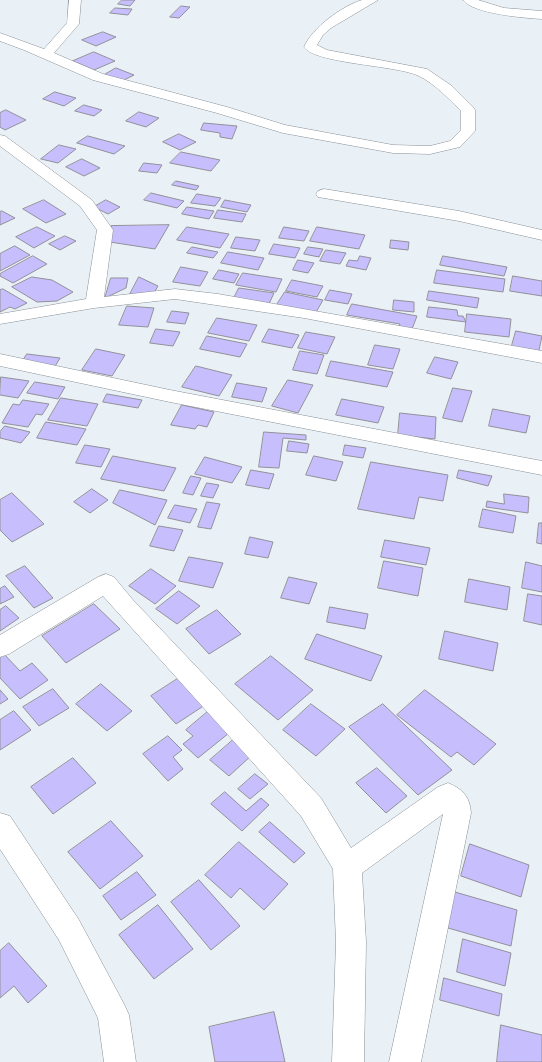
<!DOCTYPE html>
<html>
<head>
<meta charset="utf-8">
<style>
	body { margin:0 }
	canvas { display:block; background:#e9f0f6 }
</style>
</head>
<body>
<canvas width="542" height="1062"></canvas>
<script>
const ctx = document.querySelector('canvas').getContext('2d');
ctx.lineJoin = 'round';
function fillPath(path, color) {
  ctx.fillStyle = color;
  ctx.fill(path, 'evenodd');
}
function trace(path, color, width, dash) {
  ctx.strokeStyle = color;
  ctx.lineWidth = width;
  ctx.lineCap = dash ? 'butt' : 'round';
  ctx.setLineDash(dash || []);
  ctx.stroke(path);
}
const building = new Path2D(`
	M122,0H135L130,6L118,4Z
	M181,6L190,7L179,18L170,17Z
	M115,8L132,9L128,15L110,13Z
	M103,32L116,37L96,46L82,40Z
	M94,52L115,61L94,70L73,61Z
	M116,68L134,75L122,81L104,75Z
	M55,92L76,98L64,106L43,99Z
	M84,105L102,110L94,116L75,111Z
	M6,110L26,120L5,130L0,127V113Z
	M139,112L159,118L146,127L126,121Z
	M204,123L237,126L232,139L220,137V133L201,130Z
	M179,134L196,142L180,150L163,142Z
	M88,136L125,146L114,154L77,143Z
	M59,145L76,149L58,163L41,159Z
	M181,152L220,160L211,171L170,163Z
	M82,159L100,168L84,176L66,167Z
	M144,163L162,165L157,173L139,171Z
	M176,181L199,186L196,190L172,185Z
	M151,193L184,201L177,208L144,200Z
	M197,194L221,198L215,206L191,203Z
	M44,200L66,214L46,223L23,209Z
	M106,200L120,207L108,214L94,207Z
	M225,200L251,205L247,212L221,207Z
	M187,207L214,211L209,219L182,214Z
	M218,210L246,214L242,222L214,218Z
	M2,211L15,218L0,225V212Z
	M169,225L155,249L110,242L111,226Z
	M37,227L55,236L34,248L16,237Z
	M187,227L229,234L220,248L177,240Z
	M284,227L309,231L304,241L279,238Z
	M317,227L365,235L359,249L310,241Z
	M65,236L76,241L60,250L49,244Z
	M236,237L260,240L255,251L231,248Z
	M391,240L409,242L408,250L390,248Z
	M274,244L300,248L295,258L269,254Z
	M15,246L30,255L0,271V254Z
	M192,247L218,252L213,258L187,253Z
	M308,247L323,249L319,257L304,254Z
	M326,250L346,253L340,264L320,261Z
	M228,252L264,258L258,270L221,263Z
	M33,256L47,264L13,283L0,276V274Z
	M360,256L371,258L366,270L346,266L349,260L357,261Z
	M443,256L507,267L504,276L440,265Z
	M298,260L314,263L308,273L293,270Z
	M181,267L208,272L200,286L173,282Z
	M219,270L239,274L234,283L213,279Z
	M437,270L505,279L503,292L434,283Z
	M243,273L282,279L276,292L236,285Z
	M513,276L542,281V296L510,291Z
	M32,277L52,280L73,292L57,301L37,302L12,287Z
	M139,277L158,286L152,296H129Z
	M111,278H128L126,288L105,298Z
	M292,280L323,286L317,297L286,291Z
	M239,288L274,293L268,306L233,300Z
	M3,289L27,303L15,309L10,307L0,312V290Z
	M330,290L352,294L348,304L325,300Z
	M429,291L479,298L477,308L427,300Z
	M285,292L323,300L315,314L276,306Z
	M394,300L414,302V312L393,310Z
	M352,304L417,316L412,329L399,327L400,324L347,315Z
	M127,306L154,308L148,327L119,325Z
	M429,307L457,310L458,316H463L466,322L427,317Z
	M172,311L189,313L185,324L167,322Z
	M467,314L511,319L509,337L465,332Z
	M217,318L257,325L249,341L208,333Z
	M156,329L180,332L173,346L150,343Z
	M269,329L299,335L292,348L262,342Z
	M516,331L542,336L538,355L511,349Z
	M306,332L335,337L327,354L298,348Z
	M207,336L247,344L240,357L200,349Z
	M375,345L400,349L393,369L368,365Z
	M96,349L125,355L112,376L82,370Z
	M300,351L324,355L317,374L293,370Z
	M27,354L60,358L54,368L21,364Z
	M435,357L458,362L451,379L427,373Z
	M331,361L393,372L387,387L326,376Z
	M196,366L232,375L219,396L182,387Z
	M1,377L29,381L18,398L0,395Z
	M288,380L313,385L298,413L272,406Z
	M35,382L65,387L58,399L27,393Z
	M237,383L267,388L262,402L232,397Z
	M453,388L472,391L462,422L443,418Z
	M107,394L142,400L138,408L103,402Z
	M61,398L98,404L87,426L48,420Z
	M342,399L384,407L378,423L336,415Z
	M23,400L49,404L42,415L36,414L28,427L2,423L13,404L19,405Z
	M182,405L214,412L207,427L198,425L195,429L171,425Z
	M493,409L530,416L526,433L489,426Z
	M400,413L436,417L435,439L398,435Z
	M46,422L86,429L77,445L37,438Z
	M5,426L30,432L21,443L0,438V432Z
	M264,432L306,435V440L283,438L279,468L259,467Z
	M289,441L309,444L307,453L287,451Z
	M85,445L110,449L101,467L76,463Z
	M345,445L366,448L363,458L343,455Z
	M113,456L176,468L164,491L101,479Z
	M314,456L343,462L336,481L306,475Z
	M205,457L242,467L232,483L195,474Z
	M371,462L448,475L443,501L419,497L414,519L358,509Z
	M251,470L274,474L269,489L246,485Z
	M459,470L492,476L488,486L457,478Z
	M191,476L201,478L193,495L183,493Z
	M207,483L219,485L213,498L201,496Z
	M92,489L108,500L90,513L74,502Z
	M120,490L167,500L155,525L113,503Z
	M12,493L44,524L12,542L0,530V500Z
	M504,494L529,497L528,513L486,507L487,501L504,504Z
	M207,502L220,504L211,529L198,527Z
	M175,505L197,509L190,523L168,518Z
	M483,509L516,516L513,533L479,527Z
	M539,523H542V544L537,543Z
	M159,526L183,530L174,551L150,546Z
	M250,537L273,542L268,558L245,554Z
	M385,540L430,548L426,565L381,557Z
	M189,557L223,563L213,588L179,581Z
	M384,561L423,568L418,596L378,588Z
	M526,562L542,566V592L522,588Z
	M25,566L53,598L34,608L6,576Z
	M151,569L176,586L155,604L129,586Z
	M289,577L317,583L309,604L281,598Z
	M469,579L510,587L507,610L465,602Z
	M5,586L14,597L0,604V589Z
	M179,591L200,606L177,624L156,609Z
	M528,594L542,596V625L524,621Z
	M94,604L120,629L66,663L42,636Z
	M6,606L19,618L0,631V610Z
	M330,607L368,614L365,629L327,622Z
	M217,610L241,634L209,654L186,629Z
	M445,631L498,643L493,671L439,659Z
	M317,634L382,656L371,681L305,659Z
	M4,654L20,671L32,663L48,680L20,699L0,678V656Z
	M271,656L313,690L278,720L235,684Z
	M182,676L208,703L176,724L151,696Z
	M101,684L132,711L107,731L76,704Z
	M53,689L69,708L39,726L23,707Z
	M0,690L8,699L0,704Z
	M425,690L496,744L474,765L457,752L451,757L397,715Z
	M311,704L345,729L316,756L283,730Z
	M383,704L452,770L418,795L349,727Z
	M211,709L234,729L198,758L183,744L193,736L186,730Z
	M14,711L31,730L0,750V720Z
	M168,736L182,750L173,757L183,769L168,781L143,754Z
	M233,740L252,755L229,776L210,760Z
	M73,758L96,783L53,814L31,787Z
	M377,768L407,796L386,813L356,783Z
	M255,774L268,784L250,799L238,789Z
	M225,792L246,811L261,798L269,805L242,831L211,804Z
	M111,821L143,856L100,889L68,852Z
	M270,822L305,853L294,863L259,832Z
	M239,842L288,884L264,910L240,888L231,898L205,875Z
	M470,844L529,865L521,897L461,876Z
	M137,872L156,895L121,920L103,896Z
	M199,880L240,926L211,950L171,902Z
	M448,890L517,910L511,946L441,926Z
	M158,905L193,949L154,979L119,935Z
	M463,939L511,953L505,986L457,972Z
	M9,943L47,986L28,1003L14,986L0,998V951Z
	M444,978L502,994L499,1016L440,1000Z
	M274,1012L285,1062H215L209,1027Z
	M501,1025L542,1035V1062H497Z`);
const minor = new Path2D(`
	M69,0H81L79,24L54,53L103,74L227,107L285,125L393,145L430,146L450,141L461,130V111C448,98 435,84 419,76C397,65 315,64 304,47C312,28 342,6 362,0C367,0 373,0 378,0L331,28L323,35L317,45L327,50L427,69L452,86L473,107L475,110V131L460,147L430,154L393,153L283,133L217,113L93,80L24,50L0,41V33L44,49L67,23Z
	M463,0H478L504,8L542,11V19C525,18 473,14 463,0Z
	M0,135L5,136L92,200L113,230L104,297L175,289L218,294L542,351V363L304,318L175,299L94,308L0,324V314L86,299L97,230L80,206L0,146Z
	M324,189L459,211L542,230V240L459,221L318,197L316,194L318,191Z
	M0,354L170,390L542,461V475L170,402L0,366Z
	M106,574L114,577L133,600L321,798L351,848L438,787L448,783C463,789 470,797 471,813L421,1062H389L443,814L362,873L366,942L364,1062H332L336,942L333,869L301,816L103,596L9,654L0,657V635L98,577Z
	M0,813L10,816L79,920L124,1004L129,1015L136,1062H104L98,1018L59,940L0,849Z`);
fillPath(building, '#c7befe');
trace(building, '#929199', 1);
trace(minor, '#899096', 1);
fillPath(minor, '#fff');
</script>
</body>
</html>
